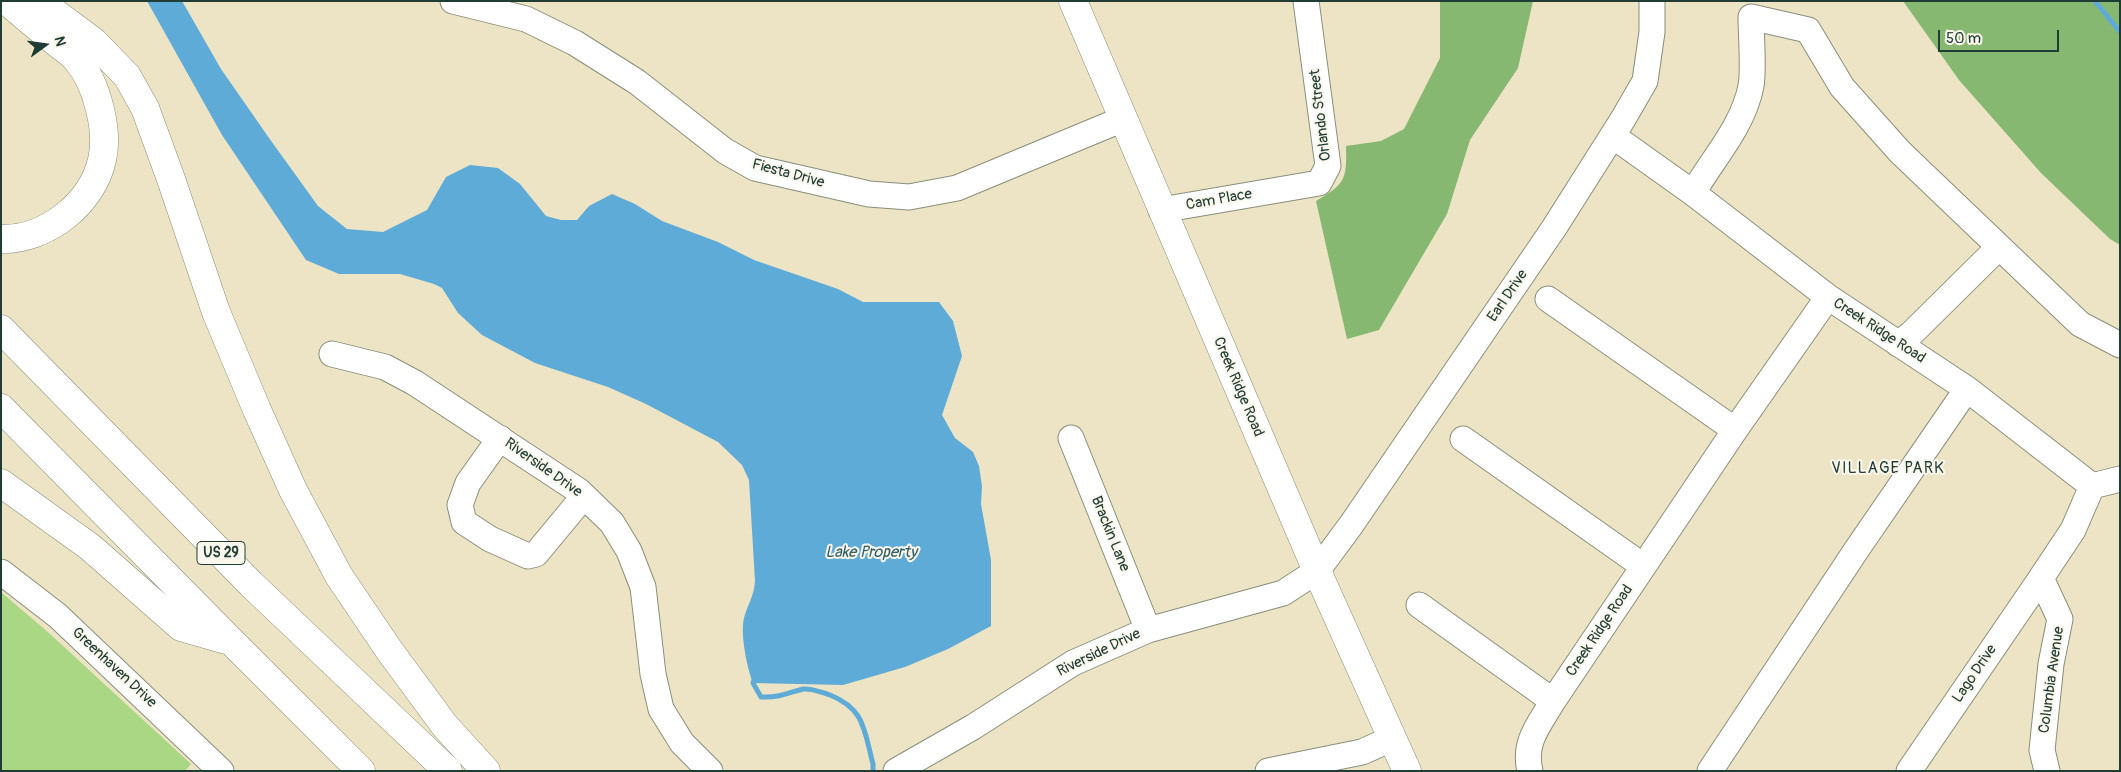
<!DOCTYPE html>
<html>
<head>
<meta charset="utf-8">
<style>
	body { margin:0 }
	#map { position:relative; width:2121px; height:772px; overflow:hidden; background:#ece4c4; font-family:Pangolin,sans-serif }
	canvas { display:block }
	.frame { position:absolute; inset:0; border:2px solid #1f3d34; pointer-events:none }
	.north { position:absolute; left:20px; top:20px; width:50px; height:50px; -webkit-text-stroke:4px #fbf7ec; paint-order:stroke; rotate:76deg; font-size:14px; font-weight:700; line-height:20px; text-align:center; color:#1f3d34 }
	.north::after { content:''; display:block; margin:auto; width:18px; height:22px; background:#1f3d34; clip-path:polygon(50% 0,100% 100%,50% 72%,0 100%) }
	.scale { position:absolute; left:1938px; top:30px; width:121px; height:22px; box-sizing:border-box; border:2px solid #1f3d34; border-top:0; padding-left:6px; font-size:15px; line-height:18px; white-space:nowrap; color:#1f3d34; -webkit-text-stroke:4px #fbf7ec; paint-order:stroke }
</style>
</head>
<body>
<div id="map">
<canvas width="2121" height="772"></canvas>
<div class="frame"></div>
<div class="north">N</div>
<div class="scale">50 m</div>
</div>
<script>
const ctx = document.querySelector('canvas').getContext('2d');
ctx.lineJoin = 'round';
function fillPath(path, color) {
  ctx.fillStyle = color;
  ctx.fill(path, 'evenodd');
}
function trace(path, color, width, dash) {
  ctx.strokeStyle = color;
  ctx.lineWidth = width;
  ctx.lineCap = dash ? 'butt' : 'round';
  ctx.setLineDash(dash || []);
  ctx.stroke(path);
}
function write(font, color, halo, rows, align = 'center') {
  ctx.font = font + ' Pangolin,sans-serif';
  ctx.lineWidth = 4;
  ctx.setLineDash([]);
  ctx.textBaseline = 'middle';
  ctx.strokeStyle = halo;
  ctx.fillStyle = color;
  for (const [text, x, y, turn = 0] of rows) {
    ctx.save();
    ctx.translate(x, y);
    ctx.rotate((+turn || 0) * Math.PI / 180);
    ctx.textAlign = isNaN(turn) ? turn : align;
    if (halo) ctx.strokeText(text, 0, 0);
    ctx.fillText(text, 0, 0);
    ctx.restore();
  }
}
const green = new Path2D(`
	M1,592L49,633L191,764L185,771H1Z`);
const forest = new Path2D(`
	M1440,1H1533L1518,68L1470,140L1447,214L1379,330L1347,339L1316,201C1345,184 1347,180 1346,146L1381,141L1404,129L1440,58Z
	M1903,1H2120V245L2110,239L2041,173L1959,80Z`);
const water = new Path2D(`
	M147,1H182L221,69L269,138L318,206L347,229L383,232L427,210L446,177L470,165L498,168L520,184L546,216L561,220H577L589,206L612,194L635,204L662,221L718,242L754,260L838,289L863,302H939L953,321L962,356L942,415L955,438L973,452L979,466L982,486L981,504L991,560V626L948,649L905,667L843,685L753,683C747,668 740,633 744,618C748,603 754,597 755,581L749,480L742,465L718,442L646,404L608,387L535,363L482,335L458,313L442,288L434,284L400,274H339L306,260L222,135Z`);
const stream = new Path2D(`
	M2095,1L2120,32
	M755,678L753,683L761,697C779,698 787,693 803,689C812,688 821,692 830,695C865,709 864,730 873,764V771`);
const minor = new Path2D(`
	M453,1L526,19L575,43L637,82L725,151L755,168L869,194L909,197L957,188L1123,119
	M1613,136L1693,193
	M1161,210L1319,183L1328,166L1306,1
	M1548,299L1735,430
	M1898,344L1911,334L1999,247
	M2120,345L2080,324L1900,152L1842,87L1808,30L1751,17C1751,36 1754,69 1751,86C1743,127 1713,158 1693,193L1828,297L1967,389L2092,486L2120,479
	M332,354L385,367L415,383L579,491L612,523L629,551L643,587L653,674L661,709L682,743L710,771
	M500,438L468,483L460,505L464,522L490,539L528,556L536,554L584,496
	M1071,438L1148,630
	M1463,439L1643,566
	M1,572L58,616L221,771
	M1419,605L1553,701
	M896,771L973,727L1073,663L1148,630L1283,593L1317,571L1351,525L1554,228L1623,119L1645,81L1652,32V1
	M1268,771L1362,752L1391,739
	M1530,771C1523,742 1539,725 1553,701L1735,430L1828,297
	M1710,771L1857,549L1967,389
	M1909,771L2041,578
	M2047,771L2042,750L2051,664L2060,619L2041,578L2073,530L2092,486`);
const major = new Path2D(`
	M1073,1L1317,571L1407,771`);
const highway = new Path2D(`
	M39,1L94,42L127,76L145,108L171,179L216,312L257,410L293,490L339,576L389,650L445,726L486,771
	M1,239C46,240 92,204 102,160C109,131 97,83 77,60C72,53 63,48 57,43C40,29 23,15 7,1
	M1,329L251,584L448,771
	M1,408L231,641L361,771
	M1,483L90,547L181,627L230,641`);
const shields = [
	[221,553,48]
];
const shieldNames = [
	["US 29",221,553]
];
const streetNames = [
	["Orlando Street",1321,115,-97],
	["Fiesta Drive",788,174,15],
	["Cam Place",1219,200,-10],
	["Earl Drive",1508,296,-56],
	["Creek Ridge Road",1879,331,33],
	["Creek Ridge Road",1238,387,67],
	["Riverside Drive",543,468,35],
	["Brackin Lane",1110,534,68],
	["Creek Ridge Road",1600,631,-56],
	["Riverside Drive",1099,653,-26],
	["Greenhaven Drive",114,668,43],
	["Lago Drive",1975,674,-56],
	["Columbia Avenue",2052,680,-82]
];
const neighbourhoodNames = [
	["VILLAGE PARK",1888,469]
];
const waterNames = [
	["Lake Property",871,553]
];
fillPath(green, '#aad784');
fillPath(forest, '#87b872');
fillPath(water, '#5fabd8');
trace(stream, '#5fabd8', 5);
trace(minor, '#86907c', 27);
trace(major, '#86907c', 29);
trace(highway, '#86907c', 29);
trace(minor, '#fff', 25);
trace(major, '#fff', 28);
trace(highway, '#fff', 28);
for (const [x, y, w] of shields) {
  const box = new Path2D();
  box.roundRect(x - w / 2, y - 11.5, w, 23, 4);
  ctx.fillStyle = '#fbf7ec';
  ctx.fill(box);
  trace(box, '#1f3d34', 1);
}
write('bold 14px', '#1f3d34', null, shieldNames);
write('15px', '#1f3d34', '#fbf7ec', streetNames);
ctx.letterSpacing = '1px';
write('16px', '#1f3d34', '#fbf7ec', neighbourhoodNames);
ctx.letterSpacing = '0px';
write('italic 16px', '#325e65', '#fbf7ec', waterNames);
</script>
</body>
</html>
